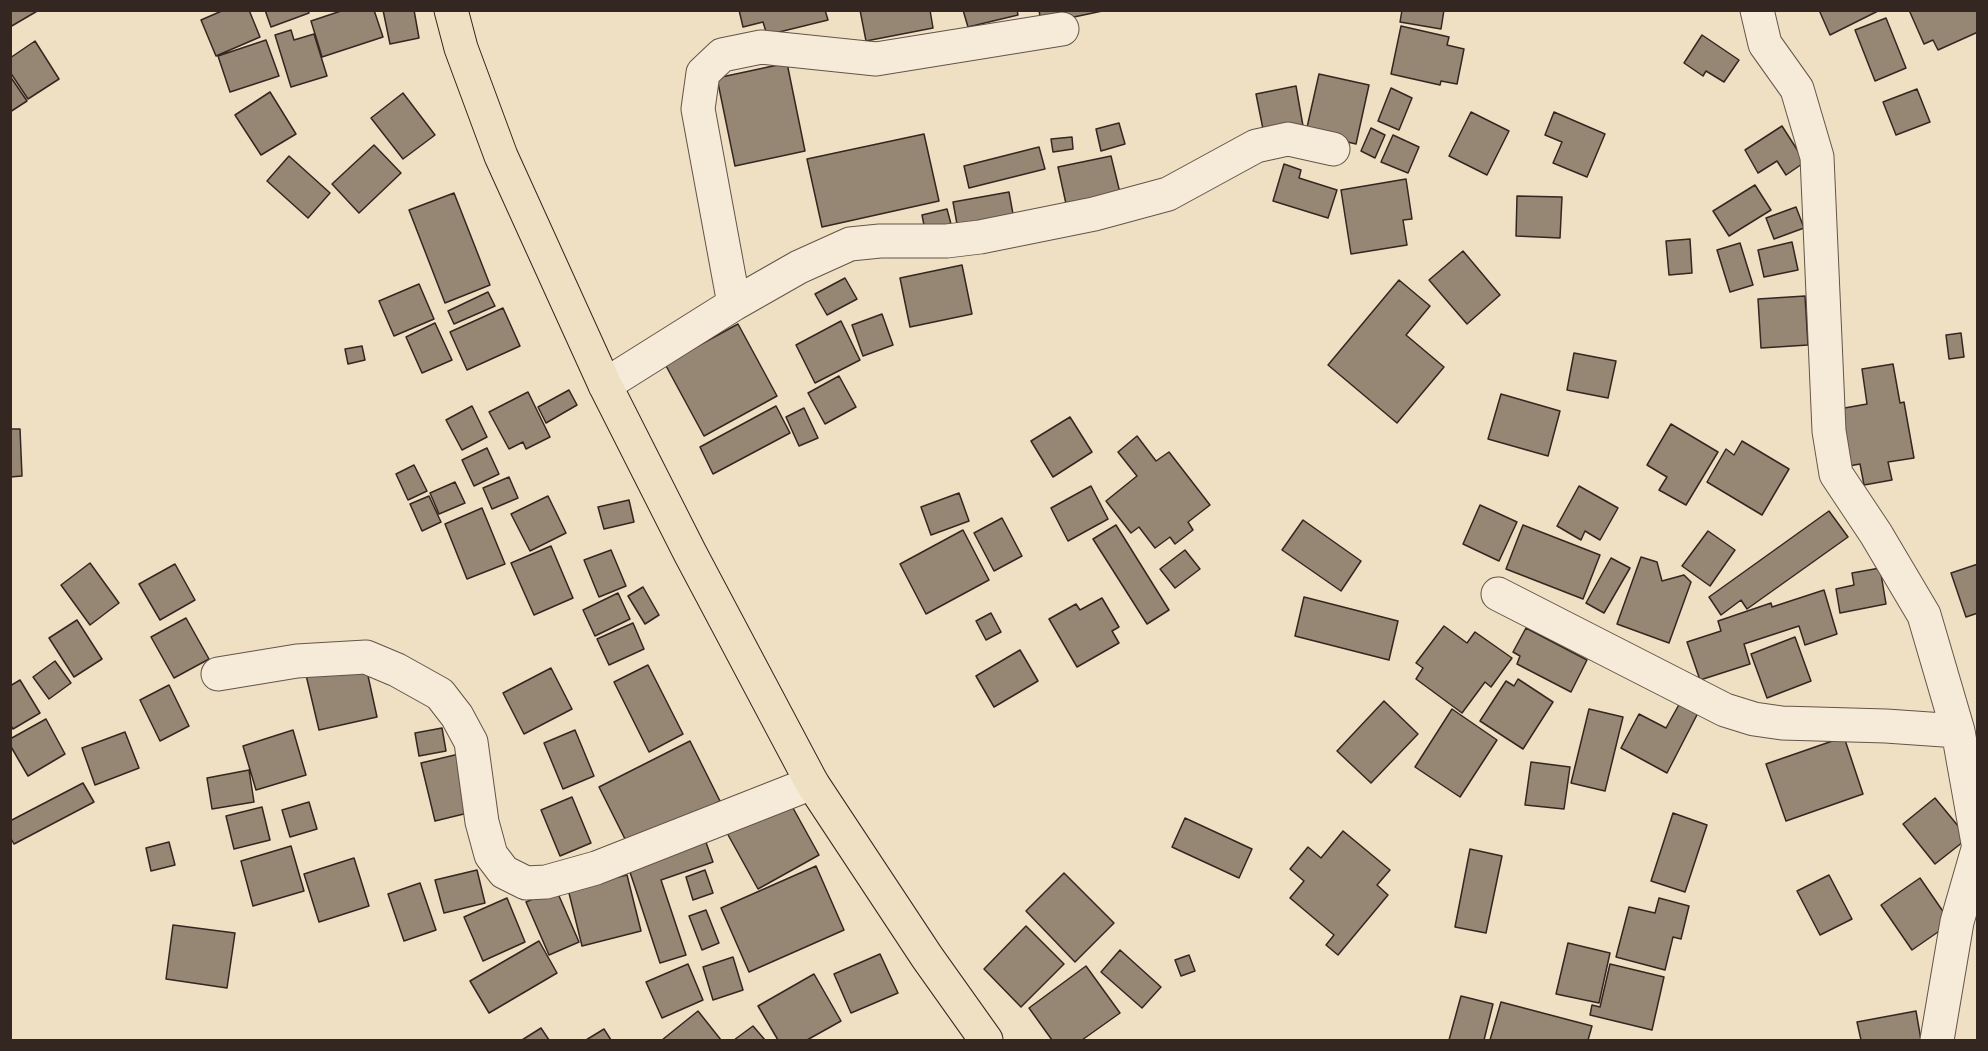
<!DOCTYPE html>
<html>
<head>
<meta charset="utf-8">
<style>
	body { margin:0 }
	#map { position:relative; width:1988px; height:1051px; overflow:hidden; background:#f0e0c3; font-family:Cardo,serif }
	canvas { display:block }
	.frame { position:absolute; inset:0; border:12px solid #342620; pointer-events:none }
</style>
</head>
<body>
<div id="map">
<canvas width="1988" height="1051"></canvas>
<div class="frame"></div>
</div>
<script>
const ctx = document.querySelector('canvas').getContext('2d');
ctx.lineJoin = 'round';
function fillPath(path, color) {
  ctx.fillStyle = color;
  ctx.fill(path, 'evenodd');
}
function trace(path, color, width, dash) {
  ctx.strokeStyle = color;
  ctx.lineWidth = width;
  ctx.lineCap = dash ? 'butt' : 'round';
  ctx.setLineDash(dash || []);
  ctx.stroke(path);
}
const building = new Path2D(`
	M10,10H39L10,27Z
	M224,10H249L260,37L216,56L201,20Z
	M265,10H308L309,13L271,27Z
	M344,10H374L383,37L322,57L311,21Z
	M383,10H414L419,38L390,44Z
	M739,10H825L828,20L767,35L763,22L743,27Z
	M860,10H930L933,28L866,41Z
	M963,10H1017L1018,15L968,27Z
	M1039,10H1107L1041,24Z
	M1402,10H1444L1441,29L1400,22Z
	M1819,10H1880L1830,35Z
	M1909,10H1978V32L1938,50L1933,40L1924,44Z
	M1886,18L1906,68L1875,81L1855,30Z
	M1401,26L1449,37L1447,45L1464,49L1457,84L1441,81L1440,85L1391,74Z
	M291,30L294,40L314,34L327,76L291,87L275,35Z
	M1702,35L1739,60L1724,82L1706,71L1703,76L1684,63Z
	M266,40L279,76L230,92L218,56Z
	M35,41L59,79L28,99L10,72V58Z
	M787,63L805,151L735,166L717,78Z
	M1319,74L1369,85L1356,144L1306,132Z
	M10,76L27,101L10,112Z
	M1296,86L1303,126L1264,134L1256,94Z
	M1391,88L1412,98L1399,130L1378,121Z
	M1917,89L1930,122L1896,135L1883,102Z
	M270,92L296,134L261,155L235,115Z
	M403,93L435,135L403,159L371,118Z
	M1471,112L1509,131L1487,175L1449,156Z
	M1554,112L1605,134L1587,177L1553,163L1562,142L1545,135Z
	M1119,123L1125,144L1101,151L1096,129Z
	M1782,126L1805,162L1786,175L1777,161L1758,173L1745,150Z
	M1371,128L1385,135L1375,158L1361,151Z
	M924,134L939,201L822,227L807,159Z
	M1393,135L1419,147L1408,173L1381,162Z
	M1072,137L1073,149L1053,152L1051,139Z
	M374,145L401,173L359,213L332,184Z
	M1039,147L1045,169L969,188L964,166Z
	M289,156L330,193L308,218L267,181Z
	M1111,156L1122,201L1068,213L1058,167Z
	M1284,164L1301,170L1299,178L1337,190L1328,218L1273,201Z
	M1406,179L1412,219L1403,220L1407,245L1351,254L1341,190Z
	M1755,185L1771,210L1729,236L1713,211Z
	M1009,192L1015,225L959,235L953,202Z
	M454,193L490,285L445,303L409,210Z
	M1517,196L1562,197L1560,238L1516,236Z
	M1796,207L1804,228L1774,239L1766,218Z
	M947,209L951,224L925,230L922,215Z
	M1690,239L1692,273L1669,275L1666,241Z
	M1792,242L1798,270L1764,277L1758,250Z
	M1740,243L1753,285L1730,292L1717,250Z
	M1463,251L1500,295L1467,324L1429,280Z
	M962,265L972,314L910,327L900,278Z
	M845,278L857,299L827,315L815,294Z
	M1399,280L1430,306L1406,335L1444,367L1397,423L1328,365Z
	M419,284L434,319L394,336L379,301Z
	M488,292L495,306L454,324L448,311Z
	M1805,296L1808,345L1761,348L1758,299Z
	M503,308L520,346L467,370L450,332Z
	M882,314L893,345L863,356L852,325Z
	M841,321L860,360L815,383L796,345Z
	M435,323L452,360L422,373L406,337Z
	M738,324L777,396L704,436L665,364Z
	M1961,333L1964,357L1949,359L1946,335Z
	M362,346L365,360L348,364L345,349Z
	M1574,353L1616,361L1608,398L1567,390Z
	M1893,364L1900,403L1904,402L1914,458L1888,462L1892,480L1864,485L1860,464L1849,466L1839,409L1867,404L1862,369Z
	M839,376L856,407L825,424L808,393Z
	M569,390L577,405L546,423L538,407Z
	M528,392L550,437L526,449L523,442L509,449L489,412Z
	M1501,394L1560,411L1548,456L1488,439Z
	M472,406L487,437L462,450L446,420Z
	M776,406L790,433L713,474L700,447Z
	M804,408L818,438L799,446L786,417Z
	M1070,417L1092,452L1053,477L1031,441Z
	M1671,424L1718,452L1686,505L1659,490L1667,477L1647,465Z
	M10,429H20L22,476L10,477Z
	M1137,436L1156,461L1169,452L1210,505L1188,522L1193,530L1175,544L1170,537L1155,548L1139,527L1131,533L1106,501L1137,476L1118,452Z
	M1742,441L1789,469L1762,515L1707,482L1726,449L1734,455Z
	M487,448L499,474L474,486L462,460Z
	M414,465L427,491L408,500L396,474Z
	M509,477L518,498L492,509L483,488Z
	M455,482L465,503L439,514L430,493Z
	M1091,486L1108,519L1068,541L1051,508Z
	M1579,486L1618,508L1600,540L1585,531L1581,540L1557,526Z
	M959,493L969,521L931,535L921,507Z
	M429,496L441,522L422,531L410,504Z
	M548,496L566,533L530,551L511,514Z
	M629,500L634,522L604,529L598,507Z
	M1480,505L1517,522L1499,561L1463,544Z
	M482,508L505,564L467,579L445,524Z
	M1829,511L1848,537L1747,609L1741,600L1721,615L1709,597Z
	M1002,518L1022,556L994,571L974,533Z
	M1303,520L1361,561L1341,591L1282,550Z
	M1116,525L1169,610L1147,624L1093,539Z
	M1523,525L1600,555L1583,599L1506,569Z
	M963,530L989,580L926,614L900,564Z
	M1708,531L1735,550L1710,586L1682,566Z
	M551,546L573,598L534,615L511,563Z
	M611,550L626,586L599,597L584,560Z
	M1185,550L1200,569L1175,588L1160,569Z
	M1641,557L1657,562L1662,581L1684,575L1691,582L1669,643L1617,624Z
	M1611,558L1630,568L1604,613L1586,603Z
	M90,563L119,603L90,625L61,585Z
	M175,564L195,600L160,620L139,584Z
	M1978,564V613L1966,617L1951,573Z
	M1880,568L1886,604L1840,613L1836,589L1854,585L1852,573Z
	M643,587L659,615L645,624L628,596Z
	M1824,590L1837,634L1805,645L1799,626L1744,644L1750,664L1700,680L1687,642L1721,631L1718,621L1771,603L1772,607Z
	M618,593L630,619L595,636L583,610Z
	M1304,597L1398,621L1389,660L1295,636Z
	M1102,598L1119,627L1112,631L1119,643L1077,667L1049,619L1076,604L1080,610Z
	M991,613L1001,632L986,640L976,621Z
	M186,618L209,659L174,678L151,637Z
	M77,620L102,659L74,677L49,638Z
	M633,623L644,649L609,665L597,639Z
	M1444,626L1467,643L1475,632L1512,658L1491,687L1485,682L1462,713L1416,679L1423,668L1416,663Z
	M1526,628L1587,660L1571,692L1517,664L1520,656L1513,652Z
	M1795,637L1811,681L1767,698L1751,654Z
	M1020,650L1038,681L994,707L976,676Z
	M55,661L71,683L49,699L33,677Z
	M365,662L377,717L319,730L306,675Z
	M648,665L683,734L649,752L614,682Z
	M551,668L572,709L524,734L503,693Z
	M1518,679L1553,702L1523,749L1480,721L1506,681L1514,686Z
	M20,680L40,713L13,729L10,724V686Z
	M169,685L189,726L160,741L140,700Z
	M1384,701L1418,734L1371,783L1337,751Z
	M1681,701L1699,711L1667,773L1621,748L1639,714L1666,728Z
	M1452,709L1497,740L1460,797L1415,767Z
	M1589,709L1623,717L1605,791L1571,783Z
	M46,719L65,754L28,776L10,745V739Z
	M442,728L446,751L419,756L415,733Z
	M293,730L306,775L256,790L243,746Z
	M575,730L594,776L563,789L544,743Z
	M125,732L139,768L95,785L82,748Z
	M1844,737L1863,794L1786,821L1766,764Z
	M690,741L720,801L629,847L599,787Z
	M459,754L472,812L435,821L421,763Z
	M1531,762L1570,767L1564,809L1525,805Z
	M249,770L254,802L212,809L207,778Z
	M83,783L94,802L14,844L10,837V821Z
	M572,797L591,843L560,856L541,810Z
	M1935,798L1968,838L1935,864L1903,824Z
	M788,799L819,855L758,889L727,833Z
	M309,802L317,829L290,837L282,810Z
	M262,807L270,840L234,849L226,816Z
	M1673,813L1707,825L1685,892L1651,881Z
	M1185,818L1252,849L1239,878L1172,847Z
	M1343,831L1390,870L1377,885L1388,895L1338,955L1326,945L1334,935L1290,898L1304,881L1290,869L1308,847L1321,858Z
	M703,834L713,862L661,880L686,955L660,963L626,860Z
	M169,842L175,865L151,871L146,848Z
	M291,846L304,891L253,906L241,861Z
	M1470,849L1502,856L1486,933L1455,927Z
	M354,858L369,906L319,922L304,874Z
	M816,866L844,930L749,972L721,908Z
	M477,870L485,903L444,913L435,880Z
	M705,870L713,893L693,900L686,877Z
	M1064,873L1114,923L1075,962L1026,911Z
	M627,875L641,931L582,946L568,889Z
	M1829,875L1852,919L1820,935L1797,891Z
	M1920,878L1951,923L1912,950L1881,905Z
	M420,883L436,930L404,941L388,894Z
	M556,889L579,942L549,955L526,902Z
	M507,898L525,942L483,961L464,917Z
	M1659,898L1689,906L1681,939L1673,937L1665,970L1616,957L1629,907L1655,913Z
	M706,910L719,943L702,950L689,916Z
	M173,925L235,933L227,988L166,979Z
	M1026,926L1064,964L1021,1007L984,969Z
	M539,941L557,973L489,1013L470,981Z
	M1568,943L1610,953L1599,1003L1556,994Z
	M1120,950L1161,987L1142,1008L1101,972Z
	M880,954L898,993L851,1013L834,974Z
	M1189,955L1195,971L1181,976L1175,960Z
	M733,957L743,990L713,1000L703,967Z
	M688,964L703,1000L662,1018L646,982Z
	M1610,964L1664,977L1652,1030L1590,1015L1592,1005L1600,1007Z
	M1086,966L1120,1013L1082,1040H1052L1029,1008Z
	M814,974L841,1021L807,1040H778L758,1006Z
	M1461,996L1493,1004L1484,1040H1449Z
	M1501,1002L1592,1026L1588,1040H1490Z
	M698,1011L721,1040H662Z
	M1916,1011L1921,1040H1861L1857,1022Z
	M753,1026L765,1040H734Z
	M541,1028L549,1040H522Z
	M604,1029L611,1040H586Z`);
const minor = new Path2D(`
	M1757,10L1765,44L1797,89L1817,157L1829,431L1836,474L1876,534L1924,615L1958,731L1978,843
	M734,304L698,109L703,73L722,55L761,47L876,59L1062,29
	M605,385L734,304L799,267L850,244L880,241H947L980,237L1094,214L1168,194L1256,146L1288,139L1333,149
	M1498,594L1725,710L1754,719L1782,723L1886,726L1958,731
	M218,674L297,661L366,657L397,670L440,694L457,716L471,742L482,822L491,855L504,872L526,883L546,882L596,868L812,783
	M1937,1040L1957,922L1978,849`);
const major = new Path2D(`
	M451,10L461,48L501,156L605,385L690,553L812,783L927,957L986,1040`);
fillPath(building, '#968775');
trace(building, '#342620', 1.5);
trace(minor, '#635449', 35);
trace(major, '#342620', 35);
trace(minor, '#f5ebd8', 33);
trace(major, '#f0e0c3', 33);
</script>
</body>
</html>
